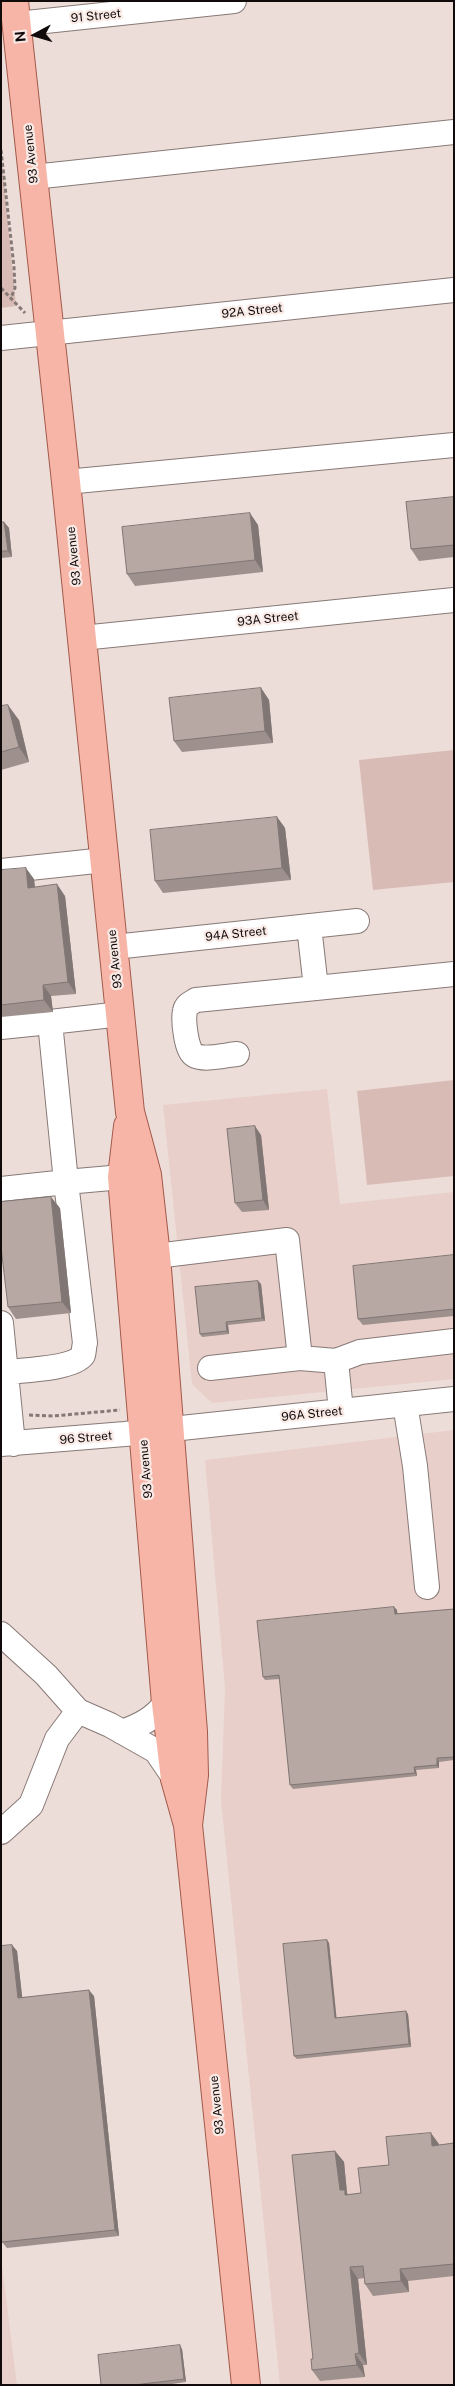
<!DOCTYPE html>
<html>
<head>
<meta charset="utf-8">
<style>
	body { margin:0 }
	#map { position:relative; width:455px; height:2386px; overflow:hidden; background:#edddd9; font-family:"Public Sans",sans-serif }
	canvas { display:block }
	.frame { position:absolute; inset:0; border:2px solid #100b0a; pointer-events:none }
	.north { position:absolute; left:10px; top:10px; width:50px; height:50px; -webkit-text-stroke:4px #faeae6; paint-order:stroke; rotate:264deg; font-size:14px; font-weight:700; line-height:20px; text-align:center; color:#100b0a }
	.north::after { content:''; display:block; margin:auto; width:18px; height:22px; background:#100b0a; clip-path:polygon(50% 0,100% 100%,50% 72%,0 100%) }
</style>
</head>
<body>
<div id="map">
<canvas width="455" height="2386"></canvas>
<div class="frame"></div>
<div class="north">N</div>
</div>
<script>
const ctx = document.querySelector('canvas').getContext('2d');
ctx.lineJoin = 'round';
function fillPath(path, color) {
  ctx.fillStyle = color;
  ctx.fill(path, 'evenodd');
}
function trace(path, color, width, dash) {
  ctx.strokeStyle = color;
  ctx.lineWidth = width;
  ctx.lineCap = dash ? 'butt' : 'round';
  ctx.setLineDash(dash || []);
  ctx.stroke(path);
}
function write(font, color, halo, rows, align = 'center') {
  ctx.font = font + ' "Public Sans",sans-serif';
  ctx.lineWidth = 4.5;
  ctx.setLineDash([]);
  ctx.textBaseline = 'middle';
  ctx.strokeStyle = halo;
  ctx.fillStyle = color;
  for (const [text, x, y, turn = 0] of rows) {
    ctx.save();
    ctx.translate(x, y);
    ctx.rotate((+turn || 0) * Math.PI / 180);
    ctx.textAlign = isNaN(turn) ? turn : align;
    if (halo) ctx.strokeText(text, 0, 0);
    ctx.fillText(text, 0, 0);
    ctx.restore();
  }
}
const built = new Path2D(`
	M327,1089L340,1204L454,1192V1379L212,1403L192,1384L163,1105Z
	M454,1430V2385H280L221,1800L225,1688L205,1460Z
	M1,2257L17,2385H1Z`);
const green = new Path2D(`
	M1,150L16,306L1,308Z
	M454,750V882L373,890L359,760Z
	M454,1080V1176L367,1185L357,1091Z`);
const path = new Path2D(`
	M1,150L14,267L15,288L11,298
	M1,288L25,313
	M29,1415L53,1416L120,1410`);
const minor = new Path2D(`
	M17,24L234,1
	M33,177L454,132
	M1,338L454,290
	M66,482L454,445
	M82,638L454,600
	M1,871L105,860
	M309,926L316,988L454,974
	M114,947L357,921
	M1,1027L50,1022
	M237,1054C225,1055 204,1061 194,1055C186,1051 183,1019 185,1011C186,1005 191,1003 196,1000L316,988
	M1,1189L66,1182L50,1022L121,1014
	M156,1256L287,1240L300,1358L210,1368
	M1,1323L13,1444
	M300,1358L336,1361L360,1352L454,1341
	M336,1361L341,1411
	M6,1372C23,1370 73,1369 83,1355C84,1352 84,1346 85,1343L66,1182L122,1177
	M405,1404L415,1466L427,1587
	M1,1444L125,1434L454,1399
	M1,1634L46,1675L78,1711L110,1725L156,1751L175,1779
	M122,1732C141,1725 153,1719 166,1703
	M1,1832L31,1805L57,1739L78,1711`);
const major = new Path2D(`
	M14,1L66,482L130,1112L147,1175L156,1256L193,1732L194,1775L188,1825
	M128,1126L122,1177L166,1703L175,1779L188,1825L246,2385`);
const wall = new Path2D(`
	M454,497V557L419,561L411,549Z
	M1,522H4L9,528L12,557L1,558Z
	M258,525L263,572L135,586L127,574Z
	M261,688L269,700L273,743L182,752L174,741Z
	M1,706L19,720L29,762L1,770Z
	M277,817L285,828L291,880L163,893L155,881Z
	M1,870L34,879L35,887L65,896L76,994L51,996L53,1012L1,1017Z
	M261,1135L269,1210L242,1212L235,1203Z
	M60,1208L71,1313L16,1319L8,1307Z
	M454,1255V1316L363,1325L358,1319Z
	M258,1281L261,1284L265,1321L228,1325L229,1334L202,1337L200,1334Z
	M394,1607L397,1610V1614L454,1609V1760L439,1762V1768L416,1770L417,1776L293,1789L290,1785L280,1679L265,1680L263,1677Z
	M327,1940L329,1943L336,2018L408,2014L411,2047L297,2059L294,2056Z
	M12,1945L17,1951L22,1997L94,1996L119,2236L7,2248L2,2242Z
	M454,2143V2276L408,2281L409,2292L373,2296L365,2284L364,2278L358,2279L367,2365H363L365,2377L320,2381L312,2370L335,2151L344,2162L347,2193L348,2195L361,2193L389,2165L439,2144V2145Z
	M182,2349L186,2382L165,2385H101Z`);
const shadedWall = new Path2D(`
	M250,513L258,525L263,572L255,560Z
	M4,522L9,528L12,557L8,551Z
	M261,688L269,700L273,743L265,731Z
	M8,705L19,720L29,762L19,747Z
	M277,817L285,828L291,880L282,868Z
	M26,868L34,879L36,899L28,888Z
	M57,884L65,896L76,994L68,982Z
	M43,985L51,996L53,1012L44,1000Z
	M255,1126L261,1135L269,1210L263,1200Z
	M51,1197L60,1208L71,1313L62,1302Z
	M258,1281L261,1284L265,1321L262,1318Z
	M226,1322L228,1325L229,1334L227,1331Z
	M394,1607L397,1610L398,1618L395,1614Z
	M437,1758L439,1762V1768L437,1765Z
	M414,1767L416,1770L417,1776L415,1773Z
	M327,1940L329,1943L337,2022L335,2018Z
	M12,1945L17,1951L23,2004L18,1998Z
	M89,1990L94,1996L119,2236L115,2230Z
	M406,2011L408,2014L411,2047L409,2044Z
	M431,2133L439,2144L440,2157L432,2146Z
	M335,2151L344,2162L347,2193L353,2201L340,2190Z
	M350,2267L358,2279L367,2365L359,2353Z
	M400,2269L408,2281L409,2292L401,2281Z
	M180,2345L182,2349L186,2382L184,2379Z
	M355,2354L363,2365L365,2377L357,2365Z`);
const building = new Path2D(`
	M454,497V545L411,549L406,502Z
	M250,513L255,560L127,574L122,527Z
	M1,522H4L8,551H1Z
	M261,688L265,731L174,741L169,698Z
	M8,705L19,747L1,752V706Z
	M277,817L282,868L155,881L150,830Z
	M26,868L28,888L57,884L68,982L43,985L44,1000L1,1005V870Z
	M255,1126L263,1200L235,1203L227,1129Z
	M51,1197L62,1302L8,1307L1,1247V1202Z
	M454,1255V1309L358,1319L353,1266Z
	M258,1281L262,1318L226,1322L227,1331L200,1334L195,1287Z
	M394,1607L395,1614L454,1609V1757L437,1758V1765L414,1767L415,1773L290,1785L279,1675L263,1677L257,1621Z
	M327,1940L335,2018L406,2011L409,2044L294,2056L283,1944Z
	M12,1945L18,1998L89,1990L115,2230L2,2242L1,2235V1946Z
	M431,2133L432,2146L454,2143V2264L400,2269L401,2281L365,2284L363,2266L350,2267L359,2353L355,2354L357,2365L312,2370L311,2359H313L292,2155L335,2151L340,2190H345V2195L361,2193L358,2168L389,2165L386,2137Z
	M180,2345L184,2379L134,2385H101L98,2355Z`);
const streetNames = [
	["91 Street",96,16,-6],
	["93 Avenue",31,154,-96],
	["92A Street",252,311,-6],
	["93 Avenue",74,556,-96],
	["93A Street",268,619,-6],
	["94A Street",236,934,-6],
	["93 Avenue",115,959,-96],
	["96A Street",312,1414,-6],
	["96 Street",86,1438,-5],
	["93 Avenue",146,1469,-95],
	["93 Avenue",217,2105,-96]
];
fillPath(built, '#e8cfca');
fillPath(green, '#d8bbb4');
trace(minor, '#877976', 26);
trace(major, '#a2594a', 30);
trace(path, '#847976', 3, [4, 2.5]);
trace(minor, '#fff', 24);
trace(major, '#f7b5a7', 28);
fillPath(wall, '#9d908d');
fillPath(shadedWall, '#807673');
fillPath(building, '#b7a8a4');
trace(building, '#807673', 1);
write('12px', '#100b0a', '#faeae6', streetNames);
</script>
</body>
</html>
